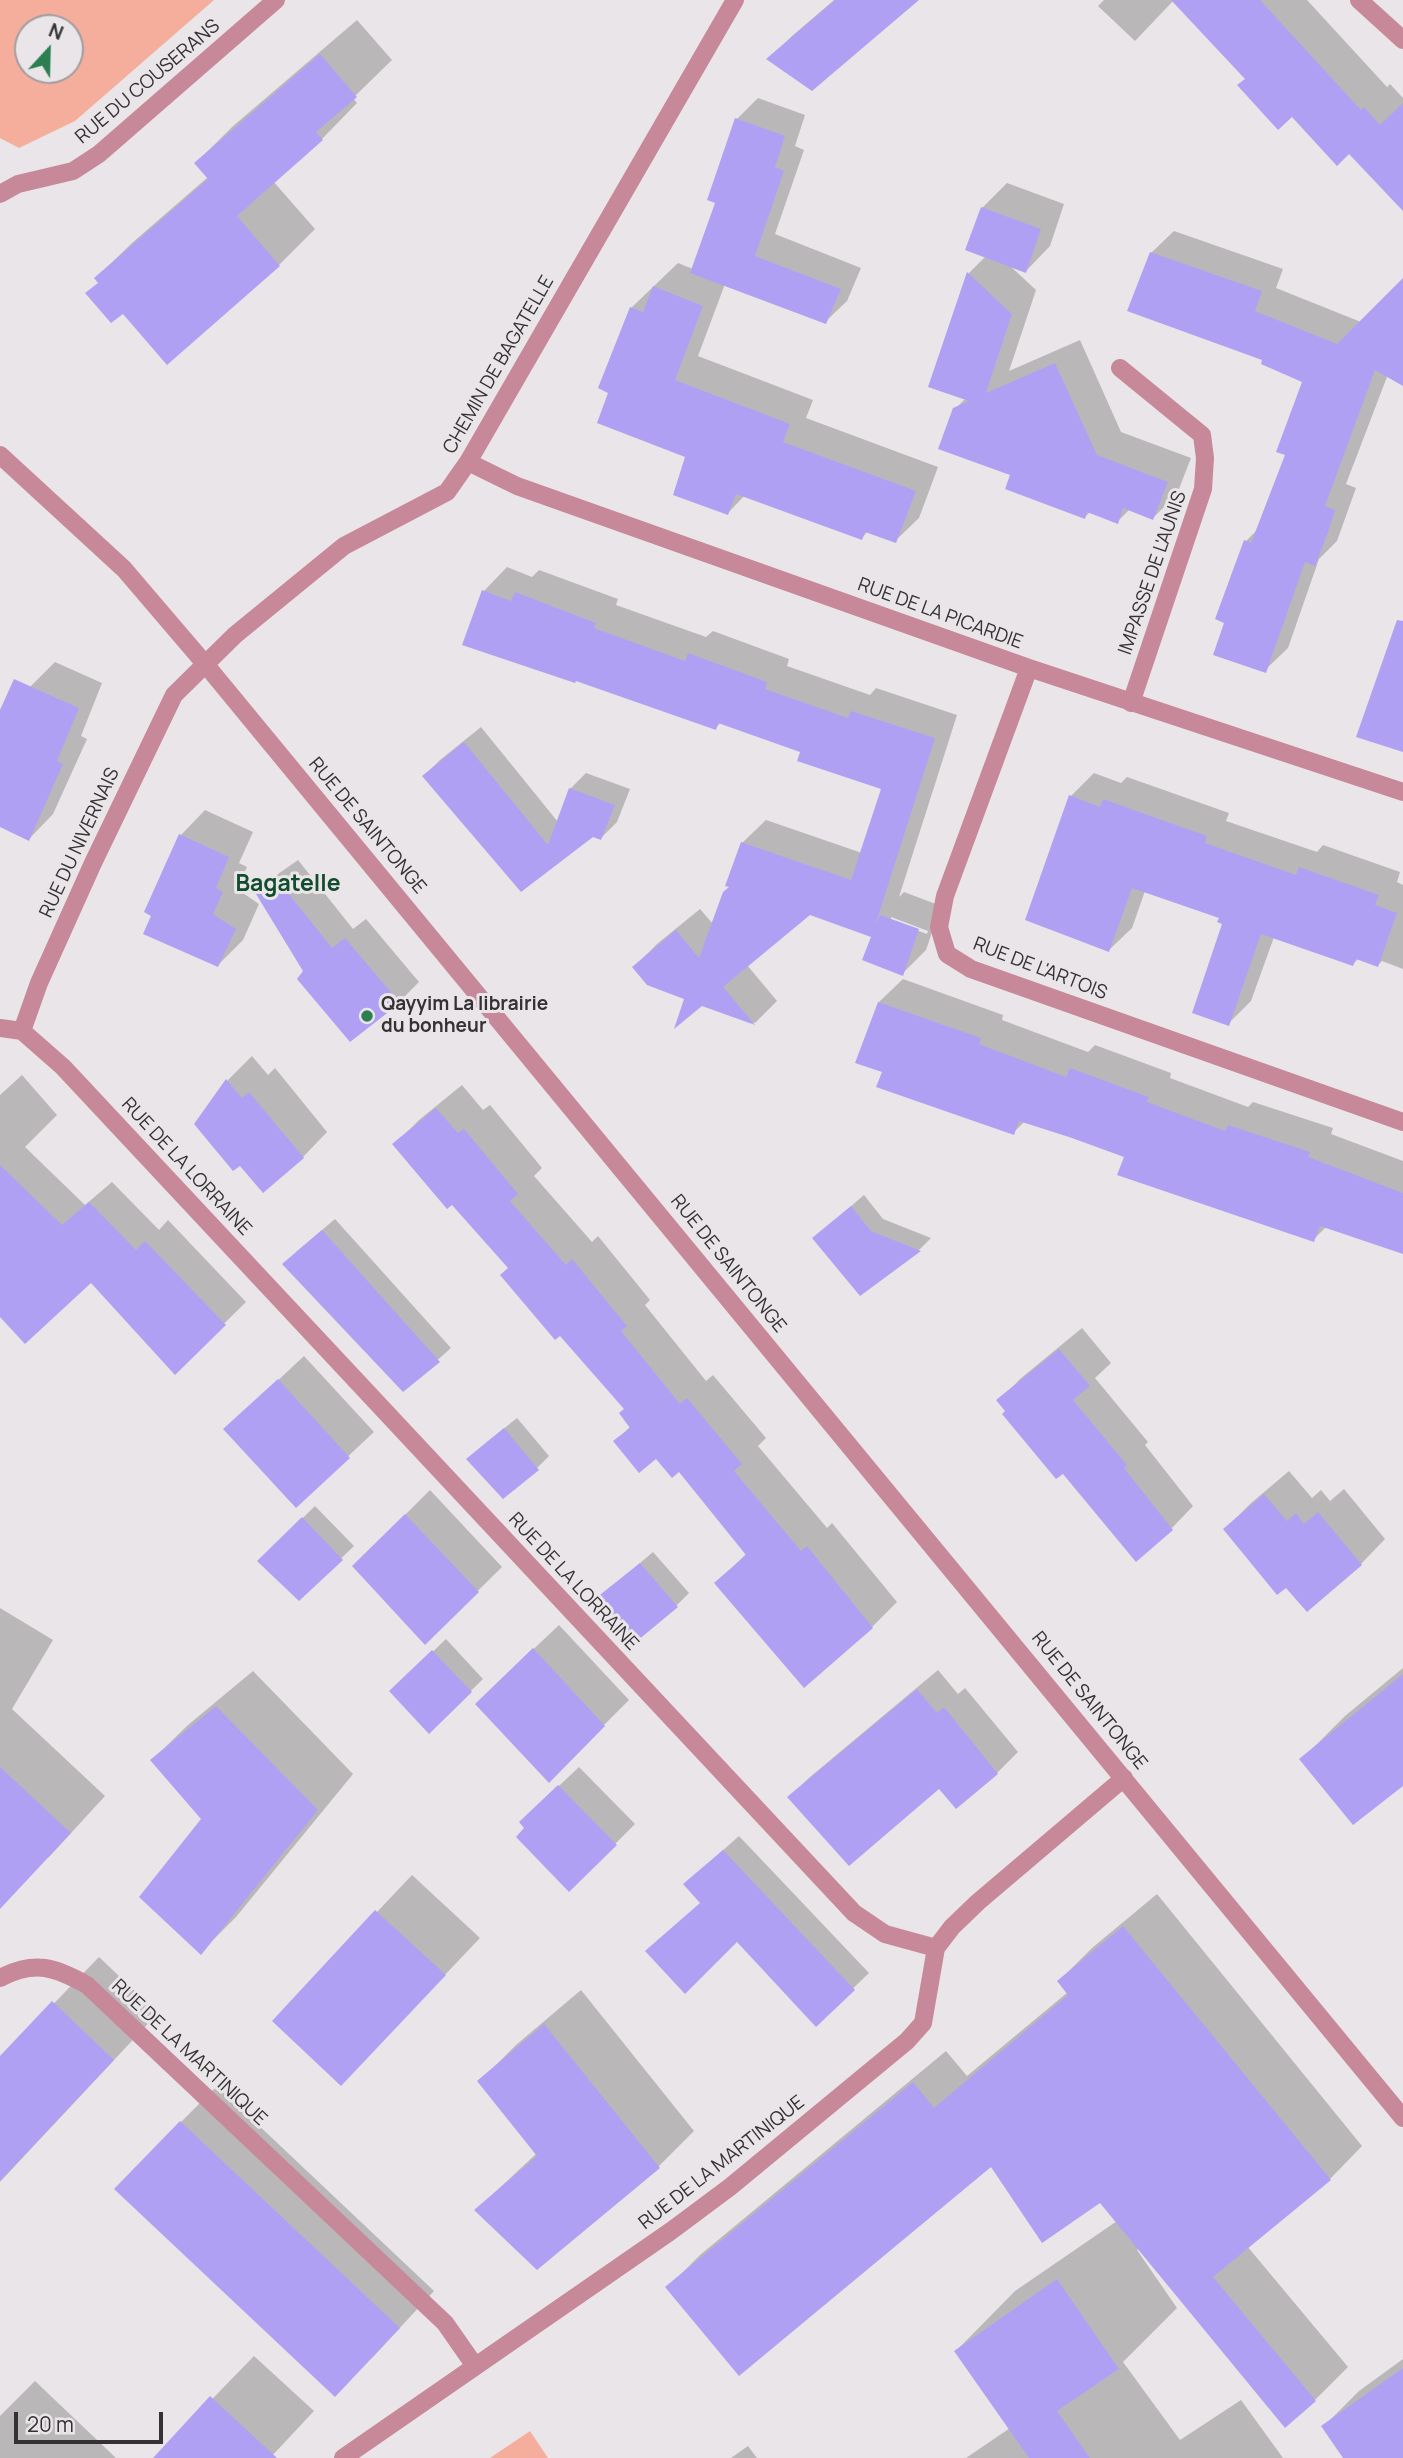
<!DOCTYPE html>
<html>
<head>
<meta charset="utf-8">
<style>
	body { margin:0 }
	#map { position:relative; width:1403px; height:2458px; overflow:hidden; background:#e9e5e8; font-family:Manrope,sans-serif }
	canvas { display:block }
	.north { position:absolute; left:14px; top:14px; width:70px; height:70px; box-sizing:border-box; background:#e9e5e8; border:2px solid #a19da0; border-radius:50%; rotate:22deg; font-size:19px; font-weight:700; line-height:28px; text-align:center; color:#343233 }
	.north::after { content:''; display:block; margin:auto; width:24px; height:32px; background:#2c7f51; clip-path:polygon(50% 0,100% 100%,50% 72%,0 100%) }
	.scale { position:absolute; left:14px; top:2412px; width:149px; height:32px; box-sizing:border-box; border:4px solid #343233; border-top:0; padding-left:9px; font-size:21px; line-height:24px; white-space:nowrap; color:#343233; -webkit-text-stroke:5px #e9e5e8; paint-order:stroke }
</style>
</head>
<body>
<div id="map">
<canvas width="1403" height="2458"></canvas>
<div class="north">N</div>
<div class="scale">20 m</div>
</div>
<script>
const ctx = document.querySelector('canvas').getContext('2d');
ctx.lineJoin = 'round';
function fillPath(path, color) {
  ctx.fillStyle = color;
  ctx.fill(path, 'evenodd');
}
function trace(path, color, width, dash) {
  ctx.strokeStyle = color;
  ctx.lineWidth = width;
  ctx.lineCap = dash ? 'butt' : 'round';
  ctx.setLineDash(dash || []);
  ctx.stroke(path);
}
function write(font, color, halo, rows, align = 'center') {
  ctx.font = font + ' Manrope,sans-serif';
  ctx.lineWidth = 6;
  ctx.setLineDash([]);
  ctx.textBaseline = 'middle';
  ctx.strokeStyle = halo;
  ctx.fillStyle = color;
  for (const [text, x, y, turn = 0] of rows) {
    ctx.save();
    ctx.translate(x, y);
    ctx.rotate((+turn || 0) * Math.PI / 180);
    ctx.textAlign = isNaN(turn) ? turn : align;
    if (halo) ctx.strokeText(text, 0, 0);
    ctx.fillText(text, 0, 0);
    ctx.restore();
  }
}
const green = new Path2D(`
	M0,0H214L75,121L19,148L0,138ZM70,28V70H28V28Z
	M530,2431L548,2458H490Z`);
const shadow = new Path2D(`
	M834,0H916L769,59L792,36Z
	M1104,0H1174L1135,41L1098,6Z
	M1208,0H1307L1387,87L1390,84L1403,98V210L1349,152L1292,115L1247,78Z
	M357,20L392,60L353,98L357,103L322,139L273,181L315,229L279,265L100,282L96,278L132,243L208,177L196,163L232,127Z
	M758,98L805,115L795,146L804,150L775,234L861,268L847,301L825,322L725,284L698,356L813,400L806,418L938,467L919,518L895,541L868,531L862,538L745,495L728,513L688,456L610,392L631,308L678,263L693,269L717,202L737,119Z
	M1007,183L1064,204L1050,246L1026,271L1009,265L1036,290L1009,371L1080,340L1121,432L1191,458L1177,494L1153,518L1130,509L1117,522L1090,512L1085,517L1013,474L955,409L966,398L931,386L969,273L986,256L982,208Z
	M1174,231L1283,269L1276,288L1361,322L1403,281V335L1346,484L1356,488L1337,541L1319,559L1288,648L1265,670L1227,622L1246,541L1259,528L1288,453L1304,381L1264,359L1151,253Z
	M507,567L532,577L539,570L618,599L616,605L706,637L713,631L789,659L787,666L870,695L876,688L957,715L899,897L904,892L941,906L926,950L902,974L873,936L810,913L747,965L777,1001L755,1023L687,998L634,967L657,944L700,909L713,924L731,886L742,843L766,820L862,853L883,788L802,751L721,722L716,728L484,591ZM891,917L928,931L927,934L891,921Z
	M55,662L102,683L81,736L87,739L53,814L29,839L0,826V757L30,687Z
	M481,727L558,822L570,789L586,773L630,789L617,822L601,838L593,836L521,890L424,776L440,760Z
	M1094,773L1121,783L1127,777L1229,813L1226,821L1317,852L1323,845L1400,872L1397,882L1403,885V969L1382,961L1378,965L1359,958L1353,964L1274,937L1251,1001L1228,1024L1224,923L1221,917L1145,891L1132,928L1109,950L1071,796Z
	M205,810L253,832L239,863L247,867L237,889L259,904L243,940L218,965L181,835Z
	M298,860L353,929L366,919L419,982L399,1002L305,971L258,894L278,874Z
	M903,979L1003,1015L1002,1020L1088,1052L1095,1045L1171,1073L1170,1078L1248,1107L1253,1102L1333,1128L1331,1134L1403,1161V1253L1327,1226L1313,1240L1126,1156L1025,1121L1013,1133L884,1071L879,1002Z
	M252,1056L268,1075L275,1068L327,1132L303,1157L196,1124L228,1080Z
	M22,1075L57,1115L25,1147L85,1205L112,1182L159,1230L168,1220L246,1302L175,1372L91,1281L0,1261V1095Z
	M462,1085L483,1110L490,1105L542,1168L534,1176L592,1242L598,1236L650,1300L645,1305L706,1381L713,1375L766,1438L758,1446L827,1528L832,1523L897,1602L872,1627L717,1583L747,1553L679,1470L656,1457L615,1441L631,1426L626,1409L510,1267L452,1202L395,1144L419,1120Z
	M864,1195L883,1219L931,1238L920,1249L860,1294L814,1238Z
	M335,1219L451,1348L404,1390L296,1252Z
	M1082,1328L1111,1363L1095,1378L1148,1442L1145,1445L1193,1506L1172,1528L1063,1472L999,1401L1020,1379Z
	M304,1356L374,1432L296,1505L226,1429Z
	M517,1418L549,1456L537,1468L481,1447Z
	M1289,1471L1312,1498L1321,1490L1330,1501L1344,1489L1385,1539L1361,1564L1286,1585L1225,1529L1250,1504Z
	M430,1490L502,1567L425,1643L354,1566Z
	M315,1506L354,1546L299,1599L259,1561Z
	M653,1552L689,1593L677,1605L599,1598Z
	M0,1608L53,1640L12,1709L105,1796L49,1857L0,1881Z
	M559,1625L629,1700L549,1780L502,1679Z
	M446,1639L483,1679L429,1732L392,1691Z
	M1403,1668V1783L1302,1759L1345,1716Z
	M938,1670L958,1694L965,1688L1018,1752L997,1773L957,1807L939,1786L789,1797L810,1777Z
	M253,1671L353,1774L236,1917L201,1952L203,1819L152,1760L188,1725Z
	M579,1767L635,1824L569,1890L527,1828L541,1803Z
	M739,1836L869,1973L816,2024L685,1884Z
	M412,1875L480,1938L341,2084L274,2021Z
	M1157,1894L1362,2146L1330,2179L1247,2246L1348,2367L1315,2400L1140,2248L1137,2250L1177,2308L1123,2362L1180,2440L1241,2400L1283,2458H966L1010,2428L956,2351L1015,2291L1117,2221L1100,2201L991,2164L667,2288L700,2255L946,2051L967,2076L1068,1992L1059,1981L1092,1948Z
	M99,1957L158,2013L0,2182V2059Z
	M581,1990L694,2131L658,2167L476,2210L537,2153L480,2081L516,2045Z
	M217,2086L434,2291L371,2359L181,2122Z
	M254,2356L314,2411L270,2458H155Z
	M1403,2359V2458H1346L1323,2427L1359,2391Z
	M35,2381L116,2458H0V2416Z
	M748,2446L757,2458H731Z`);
const building = new Path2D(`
	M835,0H919L812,91L766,59Z
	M1171,0H1260L1361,110L1364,107L1380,125L1403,103V211L1349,154L1337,166L1292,117L1278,130L1237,85L1245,79Z
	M320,54L357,97L316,132L323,140L237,216L280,266L167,365L123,314L111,323L85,293L98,283L94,278L208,179L194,163Z
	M735,118L785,136L775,167L784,171L755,256L841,289L826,324L690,273L715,203L707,200Z
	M981,207L1041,229L1026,273L965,250Z
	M1150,252L1262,291L1255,311L1337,344L1403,278V386L1375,370L1325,506L1335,510L1328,532L1315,566L1305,562L1266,673L1213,655L1224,623L1215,619L1244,540L1251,543L1285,455L1276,452L1302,382L1261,364L1262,360L1127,311Z
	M967,272L1012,314L986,393L1055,363L1097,455L1168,482L1153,520L1123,508L1118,524L1087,512L1085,519L1005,489L1010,475L938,449L953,408L969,401L928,387Z
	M653,286L703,306L675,380L790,424L783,442L916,491L896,543L865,532L862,540L736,494L728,515L673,495L685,457L597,423L608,393L598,388L630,307L643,312Z
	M482,590L511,601L515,592L596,623L594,628L685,661L688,653L767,682L765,689L848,718L851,711L935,738L875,926L880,915L919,929L903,976L862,960L871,937L810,915L723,987L755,1025L702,1006L674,1029L684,999L647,985L632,967L676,930L699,958L723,892L729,887L725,886L741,842L851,880L881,789L797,761L800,752L718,723L716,730L576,681L575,683L462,645Z
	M1397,620L1403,621V752L1356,737Z
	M14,679L79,708L57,761L63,764L29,841L0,827V710Z
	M464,742L548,845L569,788L615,805L601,840L593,837L521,892L422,776Z
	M1069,795L1100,807L1103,799L1207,836L1205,843L1296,875L1299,867L1379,895L1375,905L1397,913L1378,967L1356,959L1353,966L1261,934L1229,1026L1192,1013L1222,924L1217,922L1219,918L1132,888L1109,952L1025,920Z
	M179,834L229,857L216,888L223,892L213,914L236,929L218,967L143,934L151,916L144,912Z
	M277,879L332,948L345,938L400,1003L350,1042L297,979L303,971L256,894Z
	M878,1002L981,1038L979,1044L1066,1077L1070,1068L1149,1097L1147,1102L1225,1131L1228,1125L1310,1152L1308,1157L1403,1193V1254L1320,1226L1314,1242L1117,1175L1124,1157L1072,1138L1019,1121L1014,1135L876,1087L882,1072L855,1063Z
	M226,1079L242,1098L249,1092L304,1158L263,1193L240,1166L233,1171L194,1124Z
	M436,1108L458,1133L464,1129L518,1194L510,1201L566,1265L572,1259L627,1326L621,1331L680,1404L687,1398L742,1464L734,1471L801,1551L807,1546L873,1628L804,1688L714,1583L746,1555L679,1472L672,1478L656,1459L639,1473L613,1441L630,1428L619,1413L624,1409L560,1336L555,1340L500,1275L508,1268L452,1205L447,1209L392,1144Z
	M0,1165L62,1225L89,1202L136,1250L145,1241L226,1325L175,1375L91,1283L25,1344L0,1317Z
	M851,1206L871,1231L921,1251L860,1296L812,1238Z
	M322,1230L440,1362L403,1392L282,1264Z
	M1059,1349L1090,1386L1073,1400L1127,1465L1124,1468L1173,1530L1136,1562L1063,1474L1056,1479L1002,1414L1005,1411L996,1400Z
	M278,1379L350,1458L296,1508L223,1429Z
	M504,1428L539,1470L503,1499L466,1459Z
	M1264,1494L1287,1521L1296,1513L1304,1524L1318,1512L1362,1565L1307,1612L1286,1588L1277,1595L1223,1529Z
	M405,1514L479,1592L425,1645L352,1566Z
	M302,1517L343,1560L299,1601L257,1561Z
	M640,1563L678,1607L637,1641L596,1598Z
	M533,1648L605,1726L549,1783L475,1704Z
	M432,1650L472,1692L429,1734L389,1691Z
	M1403,1674V1786L1353,1825L1299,1759Z
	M917,1689L937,1713L944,1707L998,1774L956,1809L939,1789L849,1866L787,1797Z
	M216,1706L318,1810L201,1955L139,1897L201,1819L150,1760Z
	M0,1767L71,1833L0,1909Z
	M558,1785L617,1845L569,1892L516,1837L524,1828L519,1822Z
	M723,1850L855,1990L816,2027L737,1942L685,1994L645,1951L700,1903L683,1884Z
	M375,1910L446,1975L341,2086L272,2021Z
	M1123,1926L1331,2180L1213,2277L1316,2401L1285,2428L1100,2203L1042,2243L991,2167L739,2376L665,2287L913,2082L934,2108L1068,1995L1057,1981Z
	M52,2001L114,2060L0,2181V2056Z
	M544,2024L660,2168L537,2270L474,2210L537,2156L477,2081Z
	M180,2121L400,2328L335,2397L114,2189Z
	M1057,2279L1119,2369L1057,2411L1090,2458H1029L954,2351Z
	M1403,2368V2458H1343L1321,2426Z
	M210,2396L277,2458H153Z`);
const street = new Path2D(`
	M1359,0L1403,40
	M0,194L18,184L73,171L99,154L276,0
	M1120,368L1202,435L1205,458L1203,489L1131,703
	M0,455L124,569L206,665L1403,2118
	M468,462L517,486L1029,668L1403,792
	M1029,668L945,896L939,927L947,954L971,969L1403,1122
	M0,1028L22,1031
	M22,1031L63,1067L854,1913L885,1934L936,1948
	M22,1031L39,983L93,863L174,695L235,635L344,546L447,492L468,462L735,0
	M0,1978C35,1960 55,1967 87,1985L445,2323L475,2366
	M343,2458L671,2231L730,2187L907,2041L923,2023L936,1948L952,1927L978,1902L1124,1778`);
const markers = [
	[367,1016,7,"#2c7f51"]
];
const streetNames = [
	["RUE DU COUSERANS",148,82,-40],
	["CHEMIN DE BAGATELLE",499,365,-60],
	["IMPASSE DE L'AUNIS",1153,573,-71],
	["RUE DE LA PICARDIE",940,614,20],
	["RUE DE SAINTONGE",367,826,50],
	["RUE DU NIVERNAIS",80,843,-65],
	["RUE DE L'ARTOIS",1040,969,21],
	["RUE DE LA LORRAINE",186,1167,47],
	["RUE DE SAINTONGE",728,1264,51],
	["RUE DE LA LORRAINE",573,1582,47],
	["RUE DE SAINTONGE",1089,1701,51],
	["RUE DE LA MARTINIQUE",189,2053,43],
	["RUE DE LA MARTINIQUE",722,2163,-38]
];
const poiNames = [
	["Qayyim La librairie",381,1005],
	["du bonheur",381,1027]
];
const quarterNames = [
	["Bagatelle",288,885]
];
fillPath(green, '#f5ae9c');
fillPath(shadow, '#0003');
fillPath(building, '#b0a0f3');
trace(street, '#c7889a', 18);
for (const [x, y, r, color] of markers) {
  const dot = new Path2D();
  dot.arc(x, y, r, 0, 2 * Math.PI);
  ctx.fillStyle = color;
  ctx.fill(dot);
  trace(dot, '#e9e5e8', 2.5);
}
write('19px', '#343233', '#e9e5e8', streetNames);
write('bold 19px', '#343233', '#e9e5e8', poiNames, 'left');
write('bold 23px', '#114c2d', '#e9e5e8', quarterNames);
</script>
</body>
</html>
